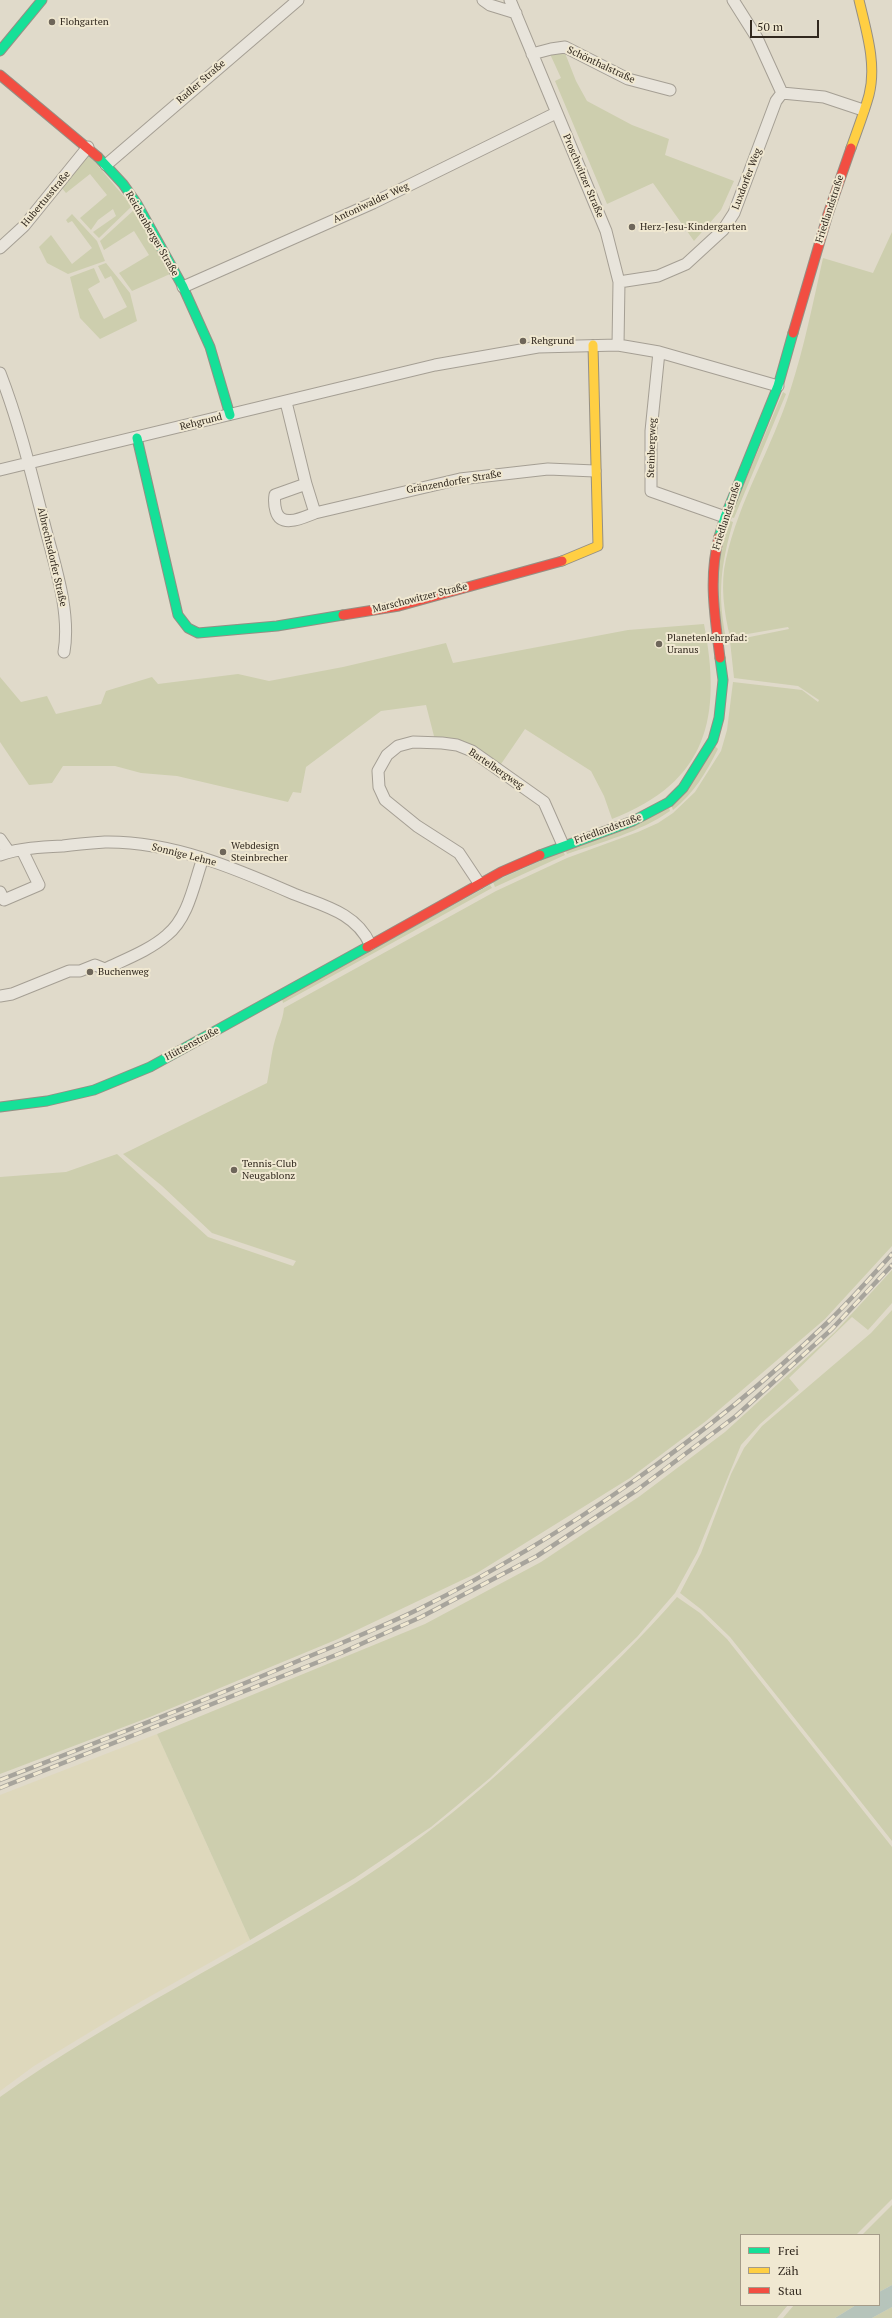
<!DOCTYPE html>
<html>
<head>
<meta charset="utf-8">
<style>
  body { margin:0 }
  #map { position:relative; width:892px; height:2318px; overflow:hidden; background:#e0daca; font-family:"PT Serif",serif }
  canvas { display:block }
  .legend { position:absolute; left:740px; top:2234px; width:140px; height:72px; box-sizing:border-box; background:#f0e8d1; border:1px solid #a49b89; margin:0; padding:5px 7px; list-style:none; font-size:12px; color:#31281e }
  .legend li { display:flex; align-items:center; gap:8px; height:20px }
  .legend b { width:20px; border:1px solid #a49b89 }
  .scale { position:absolute; left:750px; top:20px; width:69px; height:18px; box-sizing:border-box; border:2px solid #31281e; border-top:0; padding-left:5px; font-size:12px; line-height:14px; white-space:nowrap; color:#31281e; -webkit-text-stroke:3px #f0e8d1; paint-order:stroke }
</style>
</head>
<body>
<div id="map">
<canvas width="892" height="2318"></canvas>
<ul class="legend">
<li><b style="height:5px;background:#16e098"></b>Frei</li>
<li><b style="height:5px;background:#ffcf43"></b>Zäh</li>
<li><b style="height:5px;background:#f24e42"></b>Stau</li>
</ul>
<div class="scale">50 m</div>
</div>
<script>
const ctx = document.querySelector('canvas').getContext('2d');
ctx.lineJoin = 'round';
function fillPath(path, color) {
  ctx.fillStyle = color;
  ctx.fill(path, 'evenodd');
}
function strokePath(path, color, width, dash) {
  ctx.strokeStyle = color;
  ctx.lineWidth = width;
  ctx.lineCap = dash ? 'butt' : 'round';
  ctx.setLineDash(dash || []);
  ctx.stroke(path);
}
function label(font, color, halo, rows, align = 'center') {
  ctx.font = font + ' "PT Serif",serif';
  ctx.lineWidth = 4;
  ctx.setLineDash([]);
  ctx.textBaseline = 'middle';
  ctx.strokeStyle = halo;
  ctx.fillStyle = color;
  for (const [text, x, y, turn = 0] of rows) {
    ctx.save();
    ctx.translate(x, y);
    ctx.rotate((+turn || 0) * Math.PI / 180);
    ctx.textAlign = isNaN(turn) ? turn : align;
    if (halo) ctx.strokeText(text, 0, 0);
    ctx.fillText(text, 0, 0);
    ctx.restore();
  }
}
const farmland = new Path2D(`
  M157 1734 250 1940 133 2006 34 2066 0 2091V1795Z`);
const green = new Path2D(`
  M565 53 576 81 587 101 632 125 669 139 665 155 734 181 721 210 694 241 653 183 607 204 555 81 561 78 550 54Z
  M88 154 132 206 99 238 93 232 116 216 113 209 98 220 91 230 80 218 107 195 90 174 66 193 61 187Z
  M135 209 170 274 132 291 119 273 149 255 134 231 104 250 100 241Z
  M72 214 97 241 105 261 68 274 47 263 39 247 51 235 72 264 92 248 72 221 68 223 66 220Z
  M892 232V1246L825 1319 706 1421 630 1478 477 1573 338 1639 150 1717 0 1774V1177L66 1172 117 1154 208 1237 293 1266 296 1261 212 1233 162 1186 123 1154 267 1083C270 1069 271 1054 275 1040 278 1029 283 1020 284 1008L496 891 567 858 638 832 658 823 673 813 695 792 721 751 727 730 733 682 802 690 818 702 819 700 798 686 734 678 730 641 789 629 788 627 730 637C724 613 720 584 726 559 739 500 772 448 790 391 804 348 813 303 823 258L873 273Z
  M106 263 130 293 137 321 100 339 80 318 70 277 94 268 100 282 88 289 104 319 127 307 111 276 105 279 98 266Z
  M783 392 786 394 734 518 730 517Z
  M728 520 733 522C721 565 717 593 726 638H723L716 579Z
  M704 624C722 717 708 782 612 819L604 796 591 771 525 729 499 767 435 740 426 705 381 711 306 767 301 793 293 792 288 802 177 776 141 773 115 766H63L52 783 29 785 0 742V677L21 702 47 696 56 714 101 704 106 691 152 677 158 684 238 674 269 681 343 667 446 643 453 663 628 630Z
  M715 746 718 749C706 773 694 793 673 810L671 805Z
  M669 807 670 811C640 832 602 842 567 854L565 849Z
  M563 851 565 855 495 887 493 882Z
  M490 885 492 888 283 1003 282 999Z
  M892 1270V1303L868 1330 852 1317 789 1378 799 1390 760 1424 741 1445 697 1553 675 1593 637 1637 490 1778 431 1827 355 1878 250 1940 157 1734 425 1624 541 1562 640 1496 725 1432 835 1332Z
  M892 1310V1841L730 1637 702 1610 680 1593 701 1553 731 1474 744 1448 762 1426 871 1333Z
  M677 1597 700 1613 727 1639 892 1847V2199L856 2235H741V2305H788L777 2318H0V2097C114 2016 240 1956 357 1882 435 1832 498 1776 564 1712 603 1675 642 1637 677 1597Z
  M892 2205V2285L879 2292V2235H862Z
  M794 2305H856L835 2318H783Z
  M892 2307V2318H872L890 2308Z`);
const water = new Path2D(`
  M892 2285V2307L872 2318H835L856 2305H879V2292Z`);
const street = new Path2D(`
  M483 0 490 5 516 13
  M510 0 606 231 619 282 618 345
  M733 0 757 38 782 93
  M532 54 551 49 565 47 628 79 670 90
  M106 165 298 0
  M0 248 24 226 88 147
  M619 282 658 276 686 264 723 230 734 213 776 101 782 93 824 97 863 110
  M183 287 373 203 556 113
  M659 352 651 431V491L725 517
  M0 373C19 422 31 472 44 523 54 563 71 611 64 652
  M286 402 306 484
  M0 470 435 365 538 347 618 345 659 352 778 386
  M315 513C304 517 281 529 276 511 274 504 274 501 275 495L306 484 315 513 460 479 548 469 595 471
  M0 839 9 852
  M0 855C20 848 42 847 63 846 77 844 91 843 105 842 171 841 235 868 294 894 324 906 356 913 370 944
  M479 883 459 853 417 826 385 800 379 787 378 771 387 755 398 746 413 742 442 743 457 745 472 751 544 802 563 845
  M0 892 4 900 39 885 22 850
  M0 996 12 994 69 971H80L95 965 105 969C126 959 150 950 167 935 189 917 194 883 203 858`);
const fast = new Path2D(`
  M0 51 42 0
  M98 157 123 184 137 204 183 287 210 347 230 415
  M137 438 178 615 188 628 198 633 277 626 343 615
  M719 537 725 517 778 386 793 333
  M540 855 633 821 669 802 683 788 713 740 719 718 723 680 720 658
  M0 1107 47 1101 94 1090 150 1067 367 947`);
const slow = new Path2D(`
  M851 148C857 131 864 113 869 95 877 64 866 30 859 0
  M562 561 598 546 593 345`);
const jam = new Path2D(`
  M0 75 98 157
  M793 333 828 214 851 148
  M719 537C708 578 715 617 720 658
  M343 615 399 606 562 561
  M367 947 501 872 540 855`);
const rail = new Path2D(`
  M0 1780C100 1741 199 1703 298 1661 339 1644 380 1628 419 1609 564 1537 710 1435 827 1323 850 1301 871 1277 892 1254
  M0 1788 341 1653 421 1617 537 1556 637 1490 736 1416 832 1329 892 1265`);
const markers = [
  [52,22,4,"#6e665a"],
  [632,227,4,"#6e665a"],
  [523,341,4,"#6e665a"],
  [659,644,4,"#6e665a"],
  [223,852,4,"#6e665a"],
  [90,972,4,"#6e665a"],
  [234,1170,4,"#6e665a"]
];
const poiNames = [
  ["Flohgarten",60,22],
  ["Herz-Jesu-Kindergarten",640,227],
  ["Rehgrund",531,341],
  ["Planetenlehrpfad:",667,638],
  ["Uranus",667,650],
  ["Webdesign",231,846],
  ["Steinbrecher",231,858],
  ["Buchenweg",98,972],
  ["Tennis-Club",242,1164],
  ["Neugablonz",242,1176]
];
const streetNames = [
  ["Schönthalstraße",601,65,25],
  ["Radler Straße",201,82,-41],
  ["Proschwitzer Straße",583,176,67],
  ["Luxdorfer Weg",747,179,-69],
  ["Hubertusstraße",46,199,-50],
  ["Antoniwalder Weg",371,203,-25],
  ["Friedlandstraße",830,209,-72],
  ["Reichenberger Straße",152,234,60],
  ["Rehgrund",201,422,-14],
  ["Steinbergweg",652,448,-88],
  ["Gränzendorfer Straße",454,482,-10],
  ["Friedlandstraße",727,516,-72],
  ["Albrechtsdorfer Straße",52,557,77],
  ["Marschowitzer Straße",420,598,-14],
  ["Bartelbergweg",496,769,34],
  ["Friedlandstraße",608,829,-20],
  ["Sonnige Lehne",184,855,14],
  ["Hüttenstraße",192,1044,-28]
];
fillPath(farmland, '#ded8bc');
fillPath(green, '#cdceae');
fillPath(water, '#b6c4bb');
strokePath(street, '#a59f94', 13);
strokePath(fast, '#958f84', 11);
strokePath(slow, '#958f84', 11);
strokePath(jam, '#958f84', 11);
strokePath(street, '#e8e4db', 11);
strokePath(fast, '#16e098', 9);
strokePath(slow, '#ffcf43', 9);
strokePath(jam, '#f24e42', 9);
strokePath(rail, '#a7a49c', 4.5);
strokePath(rail, '#f0e8d1', 3, [9]);
for (const [x, y, r, color] of markers) {
  const dot = new Path2D();
  dot.arc(x, y, r, 0, 2 * Math.PI);
  ctx.fillStyle = color;
  ctx.fill(dot);
  strokePath(dot, '#f0e8d1', 1.5);
}
label('10px', '#31281e', '#f0e8d1', poiNames, 'left');
label('10px', '#31281e', '#f0e8d1', streetNames);
</script>
</body>
</html>
